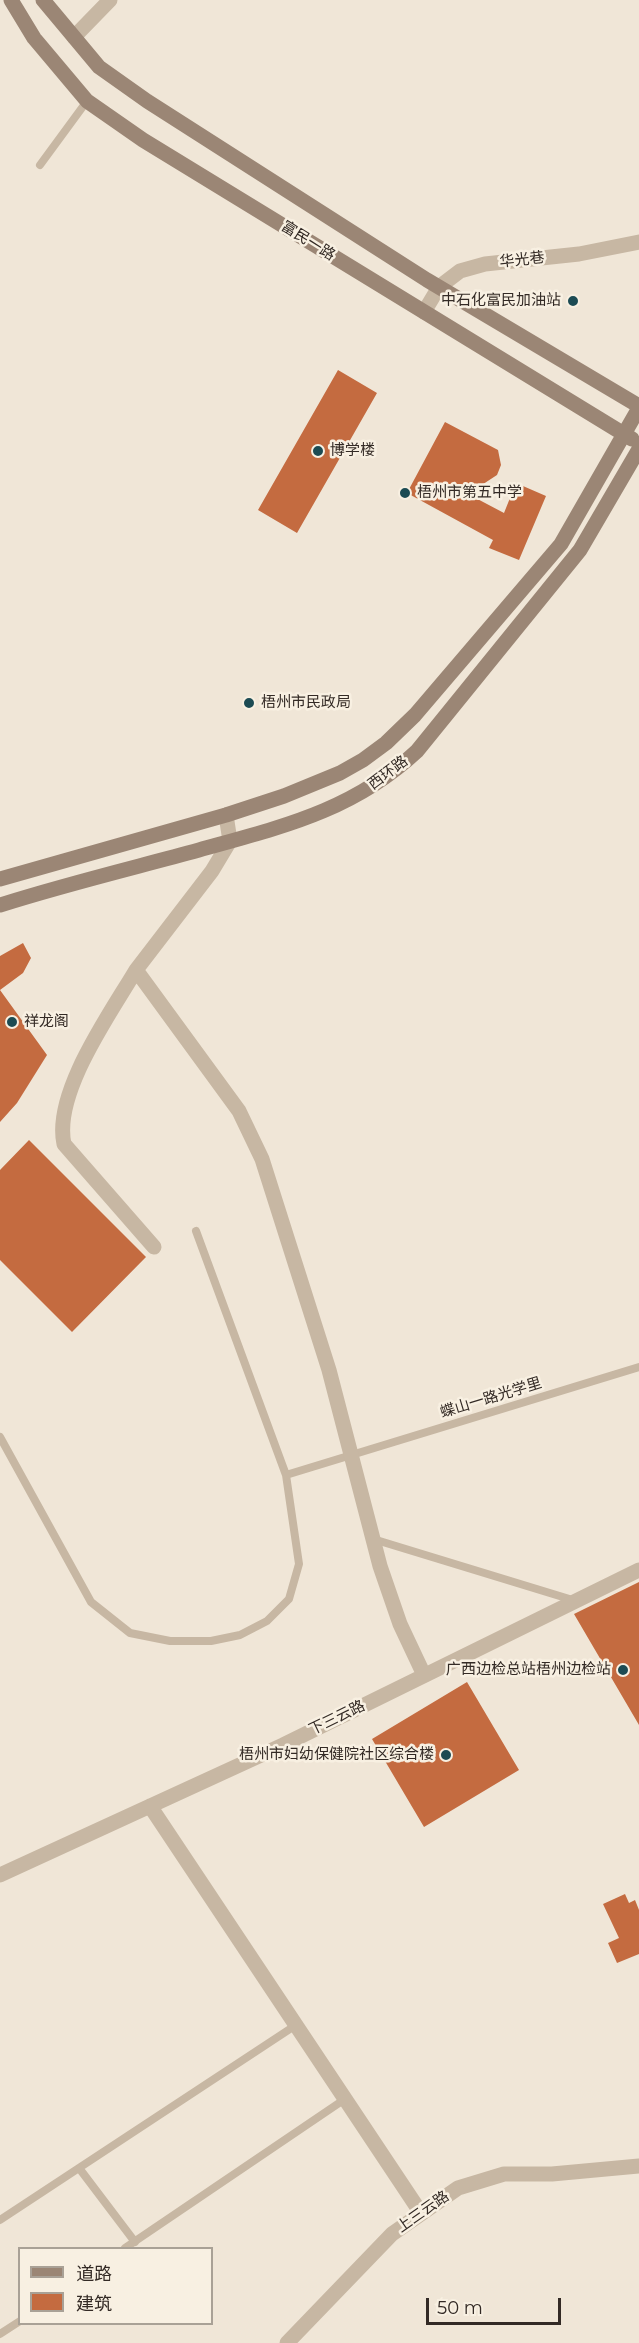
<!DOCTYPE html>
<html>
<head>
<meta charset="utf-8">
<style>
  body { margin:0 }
  #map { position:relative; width:639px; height:2343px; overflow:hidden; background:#f0e6d7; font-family:Montserrat,"Noto Sans SC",sans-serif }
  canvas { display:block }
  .legend { position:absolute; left:18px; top:2247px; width:195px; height:78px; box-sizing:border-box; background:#f8f0e2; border:2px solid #a9a196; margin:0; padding:8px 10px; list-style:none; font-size:18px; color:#332a25 }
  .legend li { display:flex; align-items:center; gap:12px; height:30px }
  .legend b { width:30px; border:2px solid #a9a196 }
  .scale { position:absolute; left:426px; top:2298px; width:135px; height:27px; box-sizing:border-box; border:3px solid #332a25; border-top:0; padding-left:8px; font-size:18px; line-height:21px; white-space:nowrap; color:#332a25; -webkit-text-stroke:4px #f8f0e2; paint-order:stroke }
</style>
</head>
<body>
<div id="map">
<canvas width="639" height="2343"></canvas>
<ul class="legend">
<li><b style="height:8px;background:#9b8675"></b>道路</li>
<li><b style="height:16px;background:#c46b40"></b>建筑</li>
</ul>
<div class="scale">50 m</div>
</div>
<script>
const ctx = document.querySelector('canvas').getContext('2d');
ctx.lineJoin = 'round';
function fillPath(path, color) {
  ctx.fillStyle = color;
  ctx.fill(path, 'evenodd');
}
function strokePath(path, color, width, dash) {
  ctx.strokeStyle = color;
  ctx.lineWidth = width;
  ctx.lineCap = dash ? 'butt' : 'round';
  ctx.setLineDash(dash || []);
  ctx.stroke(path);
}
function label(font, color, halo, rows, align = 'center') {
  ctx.font = font + ' Montserrat,"Noto Sans SC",sans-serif';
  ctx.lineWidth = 5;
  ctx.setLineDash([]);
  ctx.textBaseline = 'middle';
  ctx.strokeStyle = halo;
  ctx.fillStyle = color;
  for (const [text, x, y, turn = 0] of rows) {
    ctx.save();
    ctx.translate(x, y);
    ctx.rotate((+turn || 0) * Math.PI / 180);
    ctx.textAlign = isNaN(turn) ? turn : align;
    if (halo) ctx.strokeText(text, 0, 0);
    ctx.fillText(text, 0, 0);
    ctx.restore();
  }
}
const building = new Path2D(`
  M338 370 377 393 297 533 258 510Z
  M445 422 498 450 501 465 497 475 468 494 504 513 516 483 546 496 519 560 489 548 493 540 407 493Z
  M23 943 31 958 23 973 0 990 47 1055 17 1103 0 1122V956Z
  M29 1140 146 1257 72 1332 0 1260V1170Z
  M639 1582V1725L574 1614Z
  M467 1682 519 1770 424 1827 372 1739Z
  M625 1894 629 1903 635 1900 639 1910V1954L617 1963 608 1943 619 1938 603 1904Z`);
const service = new Path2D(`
  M40 165 87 101
  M0 1437 91 1602 130 1633 170 1641H211L240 1635 267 1621 289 1599 299 1564 286 1475 196 1231
  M286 1475 639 1367
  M373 1539 576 1601
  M79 2168 135 2242
  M0 2220 296 2025
  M125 2248 345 2099
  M0 2334 20 2321`);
const minor = new Path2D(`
  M74 37 110 0
  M424 312 439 287 460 271 485 264 579 254 639 242
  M226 815 230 841 212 871 136 970 239 1111 262 1159 329 1370 380 1566 400 1624 424 1675
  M136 970C110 1014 53 1093 64 1144L154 1247
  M150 1806 421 2213
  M0 1875 283 1745 639 1570
  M287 2343 392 2234 458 2188 504 2174H552L639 2166`);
const secondary = new Path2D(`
  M11 0 34 38 87 101 143 140 632 439
  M43 0 99 67 147 101 427 280 639 406
  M0 879 226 815 284 796 340 773 363 760 386 743 415 715 561 544 639 408
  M0 905C66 884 133 868 199 850 281 827 353 811 417 751L580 550 639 449`);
const markers = [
  [573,301,6,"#1c4b53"],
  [318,451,6,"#1c4b53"],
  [405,493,6,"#1c4b53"],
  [249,703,6,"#1c4b53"],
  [12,1022,6,"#1c4b53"],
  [623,1670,6,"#1c4b53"],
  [446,1755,6,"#1c4b53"]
];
const streetNames = [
  ["富民一路",308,241,32],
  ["华光巷",522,260,-6],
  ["西环路",388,773,-37],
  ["蝶山一路光学里",491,1398,-17],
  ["下三云路",337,1718,-26],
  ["上三云路",423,2212,-35]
];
const poiNames = [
  ["中石化富民加油站",561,301,"right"],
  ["博学楼",330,451],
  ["梧州市第五中学",417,493],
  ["梧州市民政局",261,703],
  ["祥龙阁",24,1022],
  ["广西边检总站梧州边检站",611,1670,"right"],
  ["梧州市妇幼保健院社区综合楼",434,1755,"right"]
];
fillPath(building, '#c46b40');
strokePath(service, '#c7b7a3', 8);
strokePath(minor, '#c7b7a3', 15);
strokePath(secondary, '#9b8675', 15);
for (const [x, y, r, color] of markers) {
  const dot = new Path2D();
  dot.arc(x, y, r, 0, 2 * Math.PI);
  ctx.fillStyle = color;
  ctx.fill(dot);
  strokePath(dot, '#f8f0e2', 2);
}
label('15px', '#332a25', '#f8f0e2', streetNames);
label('15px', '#332a25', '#f8f0e2', poiNames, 'left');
</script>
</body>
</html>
